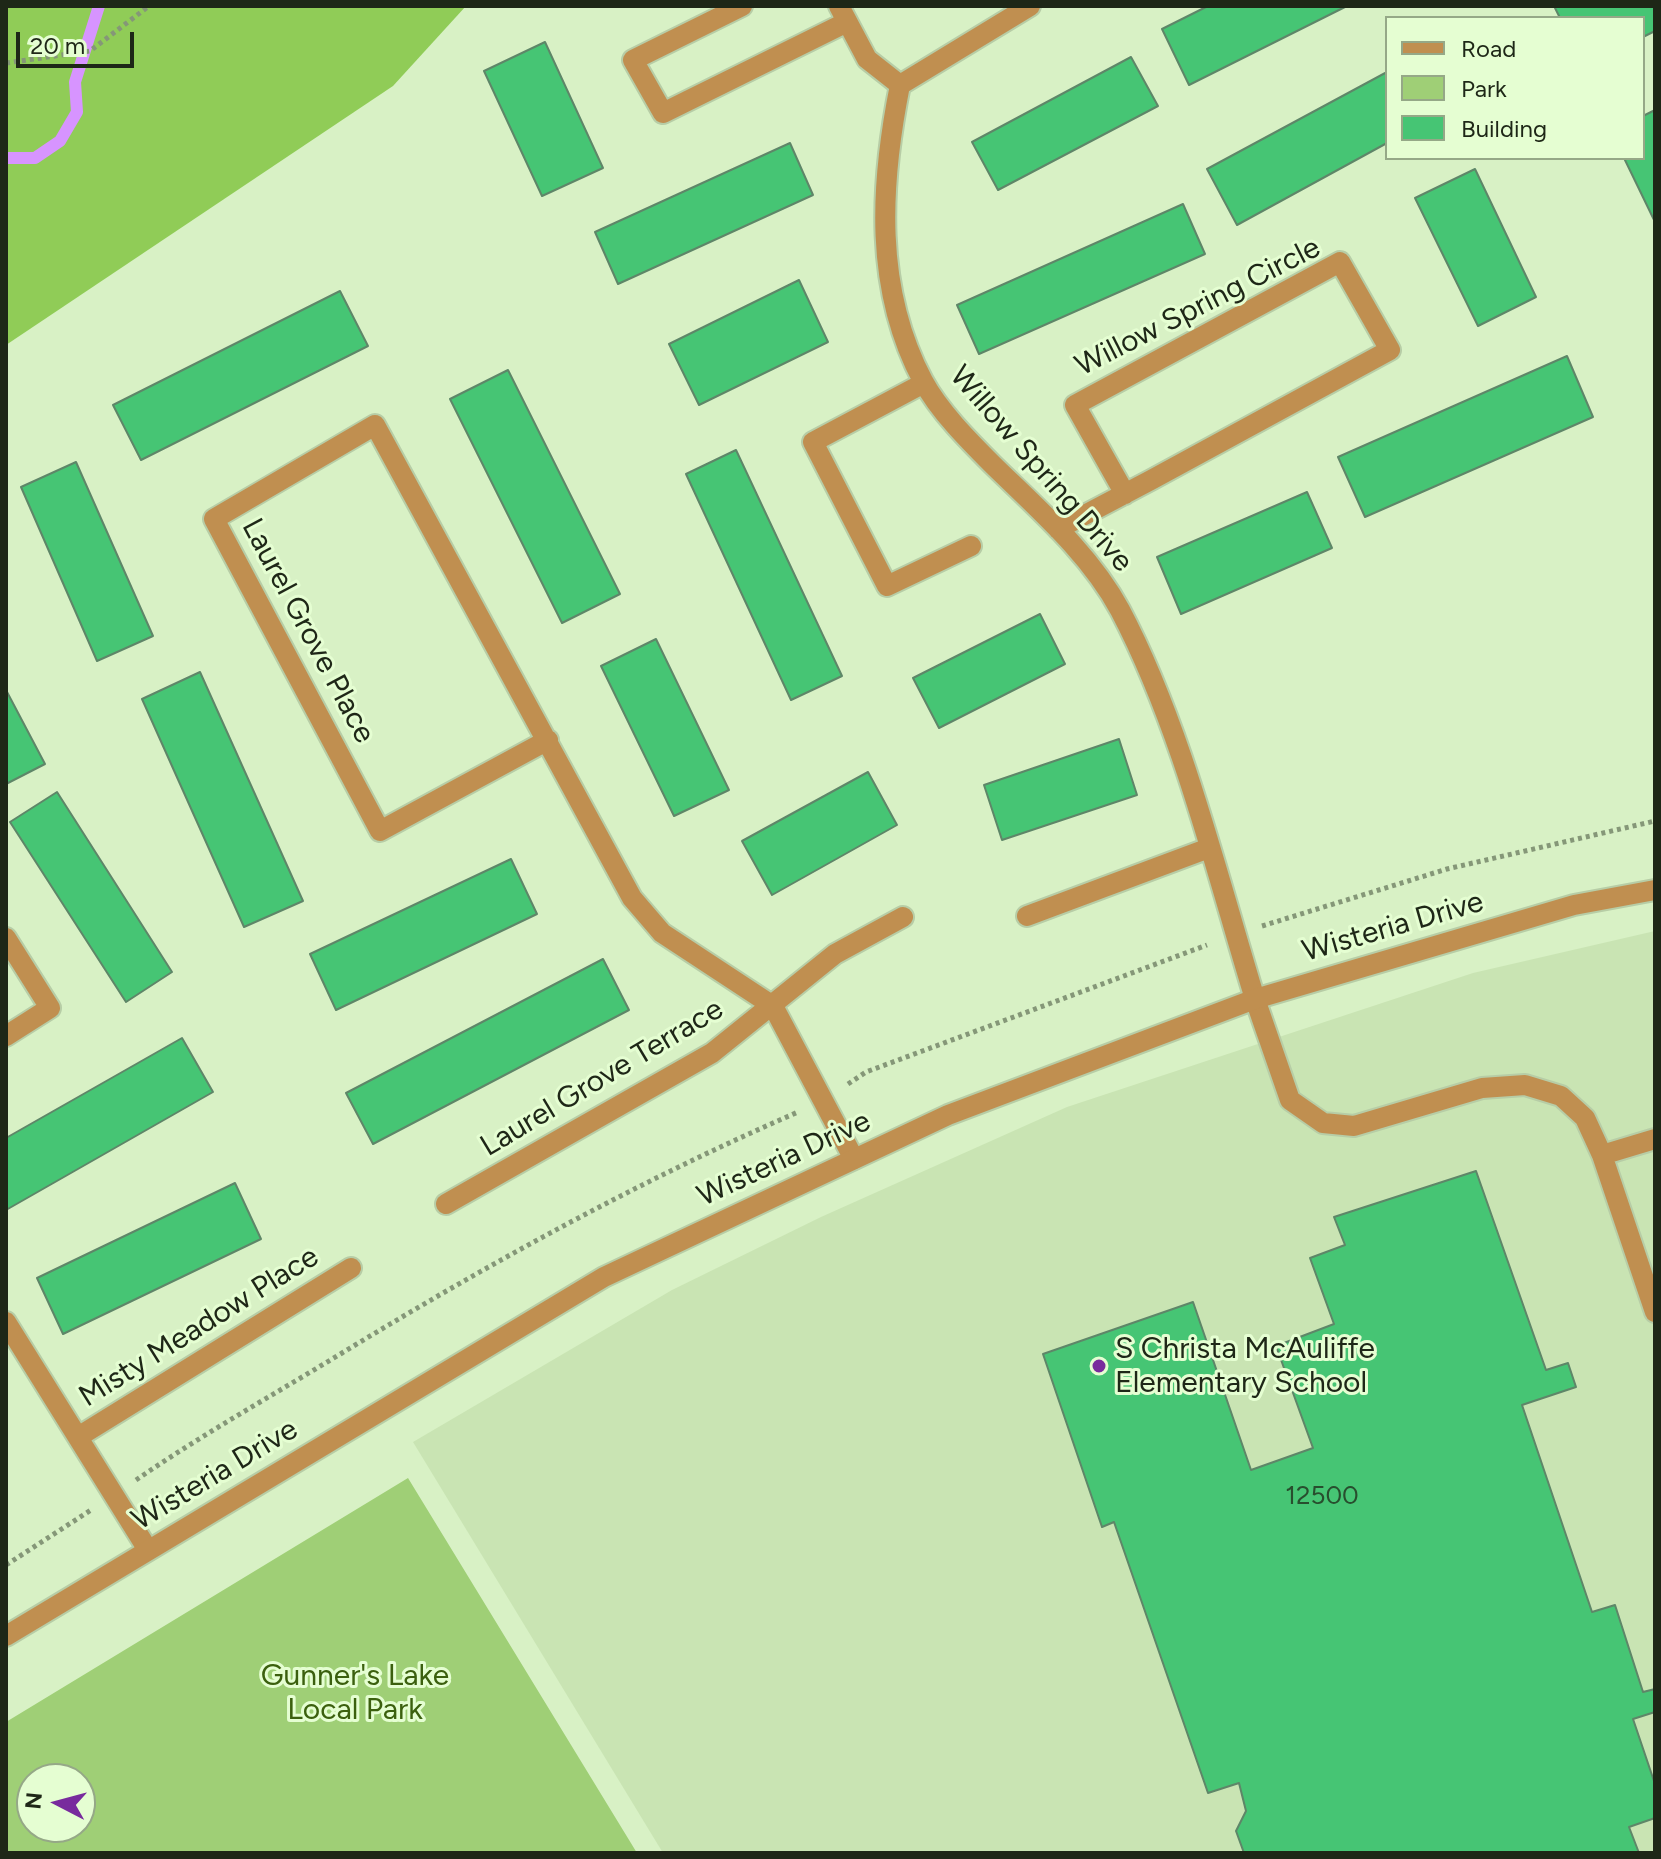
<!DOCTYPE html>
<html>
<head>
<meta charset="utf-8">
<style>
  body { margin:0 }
  #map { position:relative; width:1661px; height:1859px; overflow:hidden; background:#d8f1c5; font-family:Figtree,sans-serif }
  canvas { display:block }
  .frame { position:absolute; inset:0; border:8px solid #1e2717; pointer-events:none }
  .legend { position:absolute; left:1385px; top:16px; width:260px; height:144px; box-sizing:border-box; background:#e5fed2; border:2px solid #95a887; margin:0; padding:10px 14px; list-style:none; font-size:24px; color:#1e2717 }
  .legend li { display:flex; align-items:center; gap:16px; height:40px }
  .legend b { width:40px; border:2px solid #95a887 }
  .north { position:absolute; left:16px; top:1763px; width:80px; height:80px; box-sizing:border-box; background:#e5fed2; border:2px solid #95a887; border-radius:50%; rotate:276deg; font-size:22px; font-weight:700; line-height:32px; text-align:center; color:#1e2717 }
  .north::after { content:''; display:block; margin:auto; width:28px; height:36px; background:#782b9d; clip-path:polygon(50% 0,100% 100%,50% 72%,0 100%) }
  .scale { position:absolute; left:16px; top:32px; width:118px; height:36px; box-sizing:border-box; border:4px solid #1e2717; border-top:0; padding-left:10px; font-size:24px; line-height:28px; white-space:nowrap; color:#1e2717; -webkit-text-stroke:6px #e5fed2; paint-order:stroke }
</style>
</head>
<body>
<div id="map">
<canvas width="1661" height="1859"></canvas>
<div class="frame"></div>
<ul class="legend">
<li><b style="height:10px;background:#c08f50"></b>Road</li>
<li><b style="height:22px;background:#9fcf76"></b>Park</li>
<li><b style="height:22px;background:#46c574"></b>Building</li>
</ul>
<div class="north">N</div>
<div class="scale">20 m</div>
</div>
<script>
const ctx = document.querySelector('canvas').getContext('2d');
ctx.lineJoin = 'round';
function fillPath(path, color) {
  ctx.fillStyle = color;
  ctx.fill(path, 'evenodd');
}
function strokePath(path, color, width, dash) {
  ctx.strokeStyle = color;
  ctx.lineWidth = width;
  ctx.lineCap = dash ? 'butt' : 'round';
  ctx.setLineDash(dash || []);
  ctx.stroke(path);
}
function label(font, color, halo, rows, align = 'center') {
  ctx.font = font + ' Figtree,sans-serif';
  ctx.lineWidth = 6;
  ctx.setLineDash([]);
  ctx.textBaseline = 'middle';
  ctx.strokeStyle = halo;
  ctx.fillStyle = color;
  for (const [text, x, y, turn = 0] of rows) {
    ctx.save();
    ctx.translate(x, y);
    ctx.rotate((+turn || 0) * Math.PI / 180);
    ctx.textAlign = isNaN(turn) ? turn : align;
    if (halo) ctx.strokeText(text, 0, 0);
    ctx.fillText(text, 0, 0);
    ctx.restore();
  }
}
const built = new Path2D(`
  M1655 931V1853H663L413 1442 672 1290 821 1217 1067 1107 1473 973Z`);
const green = new Path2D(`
  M408 1478 637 1853H6V1722ZM32 1779H80V1827H32Z`);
const forest = new Path2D(`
  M6 6H466L393 86 6 345Z`);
const stream = new Path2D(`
  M6 158H35L60 141 77 112 75 82 99 6`);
const building = new Path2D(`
  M1208 6H1347L1189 85 1162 29Z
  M1558 6H1655V31L1643 37V18H1560L1555 8Z
  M545 42 603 168 542 196 484 71Z
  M1131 57 1158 106 998 190 972 142Z
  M1387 72V143L1237 225 1207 169Z
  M1655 110V222L1624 158H1643V116Z
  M790 143 813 195 618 284 595 232Z
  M1475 169 1536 297 1478 326 1415 198Z
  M1183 204 1205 254 979 354 957 305Z
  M799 280 828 342 699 405 669 344Z
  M340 291 368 346 141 460 113 405Z
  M1567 356 1593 417 1365 517 1338 457Z
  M508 370 620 594 562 623 450 399Z
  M736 450 842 676 791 700 686 474Z
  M76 462 153 636 97 661 21 487Z
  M1307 492 1332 548 1181 614 1157 557Z
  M1040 614 1065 664 939 728 913 678Z
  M656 639 729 790 674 816 601 666Z
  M200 672 303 901 244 927 142 699Z
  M6 690 45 764 6 784Z
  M1119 739 1137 795 1002 840 984 785Z
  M868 772 897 825 772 895 742 841Z
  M57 792 172 972 126 1002 10 822Z
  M511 859 537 914 336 1010 310 954Z
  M603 959 629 1010 373 1144 346 1093Z
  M182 1038 213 1092 6 1210V1138Z
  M1476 1171 1546 1370 1568 1363 1576 1387 1522 1405 1592 1612 1615 1605 1643 1692 1655 1689V1712L1633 1719 1655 1784V1818L1629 1827 1639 1853H1244L1236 1831 1246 1811 1239 1783 1208 1793 1114 1522 1102 1527 1043 1354 1193 1302 1251 1470 1313 1448 1276 1346 1334 1324 1310 1258 1345 1245 1334 1217Z
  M235 1183 261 1239 63 1334 37 1278Z`);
const path = new Path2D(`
  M6 63 90 51 149 6
  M1262 926 1447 869 1655 821
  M848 1084 866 1072 1207 945
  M136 1480C203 1434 273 1395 342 1353 490 1263 639 1181 798 1112
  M6 1565 91 1510`);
const service = new Path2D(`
  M1255 999 1290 1100 1323 1123 1354 1126 1482 1088 1525 1085 1561 1096 1585 1118 1602 1155 1655 1312
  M1602 1155 1655 1139`);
const minor = new Path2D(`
  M742 6 633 60 663 113 847 22
  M839 6 867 59 900 85
  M1030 6 900 85C880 185 874 289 923 381 939 411 969 441 993 465 1038 509 1090 554 1120 610 1182 728 1216 872 1255 999
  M924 383 813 442 887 586 971 546
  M1058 529 1151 480 1390 350 1340 262 1075 405 1125 494
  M548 740 380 831 214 519 375 425 632 898 662 933 773 1006 854 1159
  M1027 916 1209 848
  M6 938 50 1008 6 1036
  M446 1204 712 1053 835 954 903 917
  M6 1322 148 1550
  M78 1437 351 1268`);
const tertiary = new Path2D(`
  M6 1636 604 1277 948 1115 1255 999 1574 905 1655 890`);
const markers = [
  [1099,1366,8,"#782b9d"]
];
const numberNames = [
  ["12500",1322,1496]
];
const streetNames = [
  ["Willow Spring Circle",1198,307,-27],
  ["Willow Spring Drive",1041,469,49],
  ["Laurel Grove Place",308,631,62],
  ["Wisteria Drive",1393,927,-16],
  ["Laurel Grove Terrace",602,1078,-31],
  ["Wisteria Drive",784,1159,-25],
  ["Misty Meadow Place",199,1327,-32],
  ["Wisteria Drive",215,1475,-31]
];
const poiNames = [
  ["S Christa McAuliffe",1115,1349],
  ["Elementary School",1115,1383]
];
const parkNames = [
  ["Gunner's Lake",355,1676],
  ["Local Park",355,1710]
];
fillPath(built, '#c9e4b3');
fillPath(green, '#9fcf76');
fillPath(forest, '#90cc57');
strokePath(stream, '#d794ff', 12);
fillPath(building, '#46c574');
strokePath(building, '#5e8668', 2);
strokePath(service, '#b7cda6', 24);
strokePath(minor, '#b7cda6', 24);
strokePath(tertiary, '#b7cda6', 24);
strokePath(path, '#859778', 5, [4, 4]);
strokePath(service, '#c08f50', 20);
strokePath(minor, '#c08f50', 20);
strokePath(tertiary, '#c08f50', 20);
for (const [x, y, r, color] of markers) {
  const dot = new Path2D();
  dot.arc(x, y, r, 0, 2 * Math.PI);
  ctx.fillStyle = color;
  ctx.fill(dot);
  strokePath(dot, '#e5fed2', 3);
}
label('26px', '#284e2e', null, numberNames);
label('30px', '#1e2717', '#e5fed2', streetNames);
label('30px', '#1e2717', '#e5fed2', poiNames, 'left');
label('30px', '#3b600e', '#e5fed2', parkNames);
</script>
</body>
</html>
